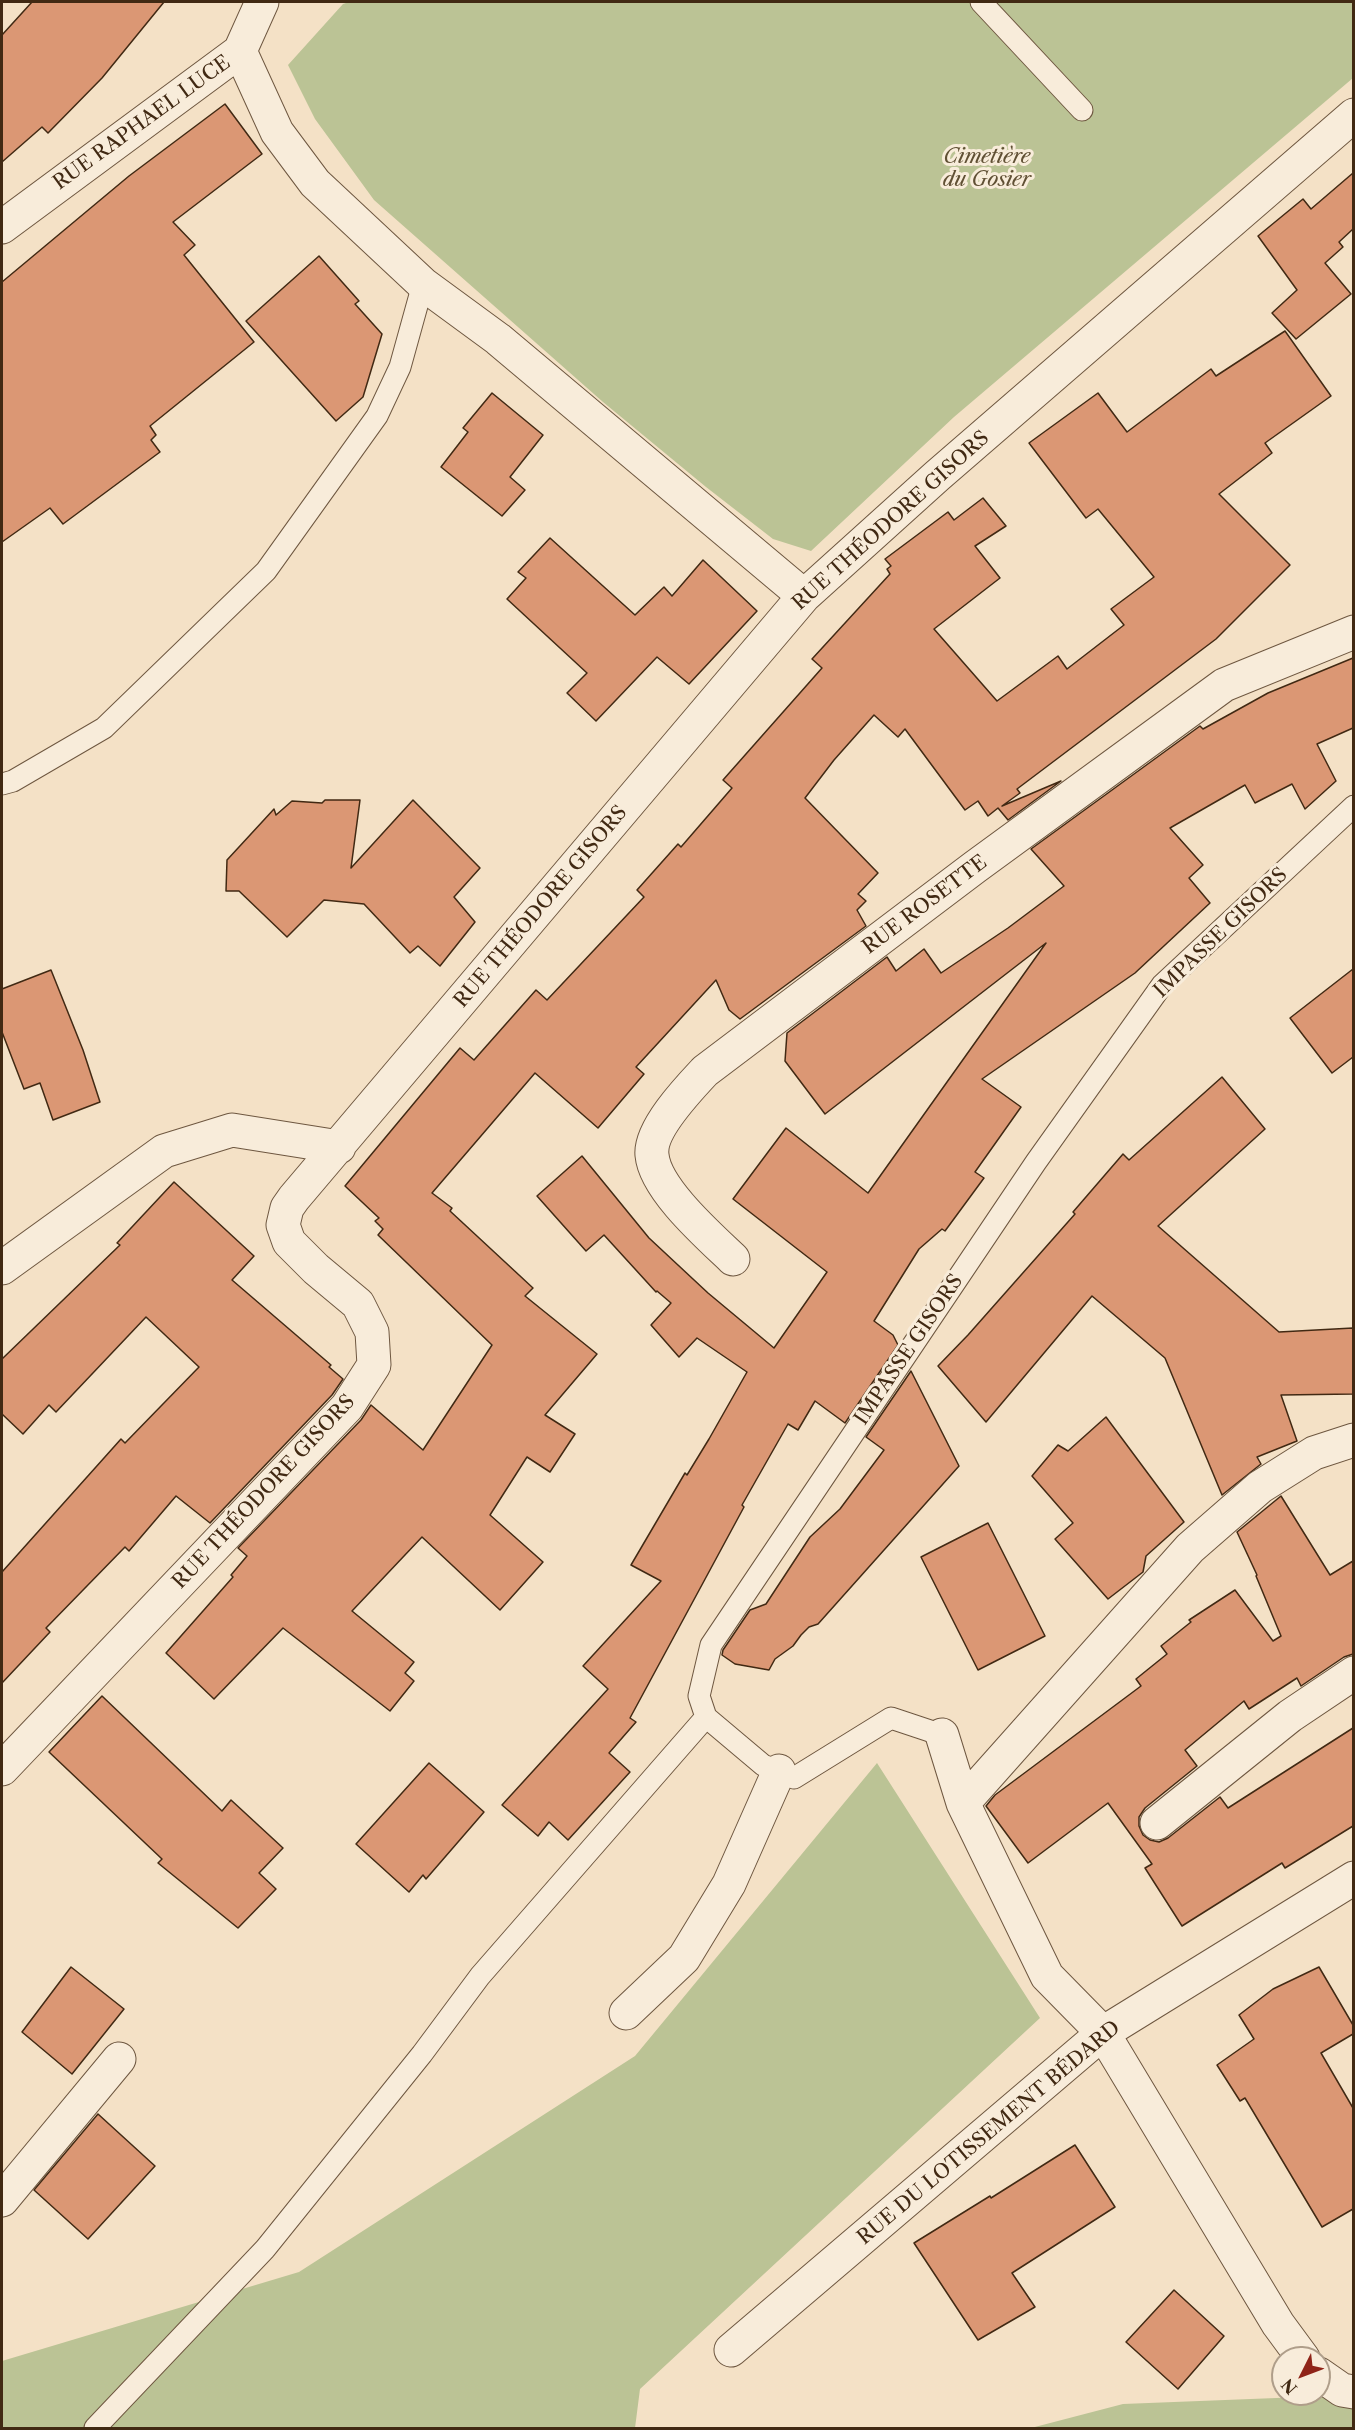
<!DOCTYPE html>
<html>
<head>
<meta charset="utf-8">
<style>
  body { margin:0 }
  #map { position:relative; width:1355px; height:2430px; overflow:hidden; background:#f4e1c6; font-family:"Libre Caslon Text",serif }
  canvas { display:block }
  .frame { position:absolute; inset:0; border:3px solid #412913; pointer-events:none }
  .north { position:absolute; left:1271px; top:2346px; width:60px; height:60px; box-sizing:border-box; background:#f8ecda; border:2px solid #af9e8a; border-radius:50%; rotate:228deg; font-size:16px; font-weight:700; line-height:24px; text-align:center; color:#412913 }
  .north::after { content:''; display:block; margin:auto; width:21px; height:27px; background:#8f2418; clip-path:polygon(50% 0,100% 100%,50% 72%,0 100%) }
</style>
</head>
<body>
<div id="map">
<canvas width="1355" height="2430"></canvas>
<div class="frame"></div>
<div class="north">N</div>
</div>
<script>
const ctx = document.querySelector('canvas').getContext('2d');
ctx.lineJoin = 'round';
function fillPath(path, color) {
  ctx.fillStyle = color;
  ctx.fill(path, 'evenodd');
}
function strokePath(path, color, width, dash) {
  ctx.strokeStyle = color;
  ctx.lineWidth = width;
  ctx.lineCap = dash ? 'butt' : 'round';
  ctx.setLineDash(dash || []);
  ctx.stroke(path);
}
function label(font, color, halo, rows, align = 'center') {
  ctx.font = font + ' "Libre Caslon Text",serif';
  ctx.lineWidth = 6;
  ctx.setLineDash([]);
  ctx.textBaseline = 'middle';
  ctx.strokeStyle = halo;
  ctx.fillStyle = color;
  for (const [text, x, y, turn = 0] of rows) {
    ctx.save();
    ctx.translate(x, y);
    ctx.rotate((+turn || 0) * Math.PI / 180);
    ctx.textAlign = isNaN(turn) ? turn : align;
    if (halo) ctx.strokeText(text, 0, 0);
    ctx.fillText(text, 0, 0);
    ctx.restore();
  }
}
const green = new Path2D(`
  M349 2H1353V78L954 417 811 551 773 539 706 487 603 402 374 200 315 119 288 65 343 4Z
  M877 1763 1040 2018 640 2389 635 2428H2V2361L299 2272 635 2056Z
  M1353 2395V2428H1031L1123 2404Z`);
const building = new Path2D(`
  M32 2H164L102 78 48 133 42 127 2 162V35Z
  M225 104 262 154 173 222 195 245 184 255 254 342 150 426 156 435 151 440 160 452 63 524 50 508 2 542V282L129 176Z
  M1353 173V229L1339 242 1343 247 1325 263 1351 294 1296 339 1272 313 1297 290 1258 236 1303 199 1311 209Z
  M319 256 359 301 355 304 382 334 363 397 336 421 246 321Z
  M1285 331 1331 396 1265 443 1272 453 1219 494 1290 565 1216 639 1017 789 1020 793 1002 806 1061 781 1008 820 998 808 988 816 978 801 965 810 905 729 898 737 874 715 834 760 805 798 878 873 858 894 866 901 857 910 866 926 740 1019 729 1010 716 980 636 1067 644 1074 598 1128 535 1073 432 1193 452 1208 450 1211 533 1288 525 1296 597 1354 545 1415 575 1434 550 1472 527 1457 490 1515 543 1562 500 1610 422 1537 352 1611 414 1662 405 1673 414 1681 390 1711 283 1628 214 1699 166 1653 233 1577 231 1575 247 1556 238 1548 361 1420 371 1405 423 1450 492 1345 378 1235 383 1229 375 1221 379 1218 345 1186 460 1048 474 1060 536 990 547 1000 644 897 637 890 678 844 681 847 732 788 723 780 822 668 812 659 890 574 887 569 891 566 885 559 948 512 954 520 983 498 1006 526 975 546 1000 578 934 629 997 701 1058 656 1067 669 1124 625 1111 609 1154 577 1098 509 1086 518 1029 443 1098 393 1127 432 1211 369 1216 376Z
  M492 393 543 435 510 477 525 490 502 516 441 467 468 432 463 428Z
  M550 538 635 615 664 587 672 596 703 560 757 611 689 684 657 657 596 721 567 693 587 673 507 599 526 578 518 572Z
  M1353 658V728L1317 744 1336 781 1305 809 1292 784 1255 803 1245 785 1170 828 1203 865 1189 878 1210 903 1135 973 982 1079 1021 1107 975 1172 984 1178 945 1231 942 1229 919 1249 874 1321 893 1335 898 1345 845 1423 815 1401 798 1430 788 1424 742 1505 744 1507 630 1718 636 1722 609 1753 630 1772 568 1840 549 1822 538 1836 502 1805 608 1689 583 1666 661 1581 631 1565 685 1473 687 1475 709 1439 747 1372 697 1338 679 1357 651 1325 671 1303 657 1291 656 1292 604 1235 586 1251 537 1196 582 1156 649 1238 708 1293 774 1348 827 1272 733 1199 786 1128 868 1193 1046 943 825 1114 785 1061 787 1033 887 957 896 971 924 949 941 973 1008 928 1064 886 1031 849 1200 726 1203 729 1268 693Z
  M325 800H360L351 868 413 800 480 868 454 897 475 922 440 966 418 946 410 953 364 904 324 900 287 937 239 891H226L227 860 274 809 276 815 292 801 322 803Z
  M1353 969V1057L1332 1073 1290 1018Z
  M51 970 83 1050 100 1102 53 1120 40 1083 24 1089 2 1032V989Z
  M1222 1077 1265 1129 1158 1226 1279 1332 1353 1328V1394L1281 1395 1297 1441 1257 1457 1261 1464 1222 1495 1165 1358 1092 1296 986 1422 938 1366 968 1335 1075 1214 1073 1212 1123 1154 1129 1160Z
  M174 1182 254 1256 232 1280 331 1365 329 1367 343 1379 332 1395 210 1523 176 1496 129 1551 125 1547 46 1628 50 1632 2 1683V1572L121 1439 125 1443 199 1367 146 1317 56 1412 49 1405 23 1434 2 1414V1359L120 1245 117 1243Z
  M911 1371 959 1466 818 1624 809 1627 801 1635 793 1646 775 1659 769 1670 735 1664 722 1655 723 1650 750 1610 766 1604 810 1537 840 1509 884 1450 866 1437Z
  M1106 1417 1184 1522 1146 1556 1143 1572 1108 1599 1055 1539 1073 1523 1032 1476 1058 1445 1068 1451Z
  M1281 1496 1330 1575 1353 1561V1654L1344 1657 1301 1686 1297 1678 1249 1709 1244 1701 1185 1750 1197 1766 1145 1808 1139 1817V1826L1143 1835 1150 1840 1159 1842 1168 1838 1220 1797 1228 1808 1353 1728V1826L1285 1868 1282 1863 1182 1926 1145 1868 1152 1864 1108 1803 1028 1863 986 1806 995 1795 1141 1686 1136 1679 1167 1654 1161 1646 1191 1622 1189 1620 1235 1590 1273 1641 1281 1636 1256 1576 1257 1575 1237 1532Z
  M988 1523 1045 1636 978 1670 921 1557Z
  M102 1696 222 1811 231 1800 283 1848 259 1873 276 1889 238 1928 158 1863 162 1859 49 1752Z
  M429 1763 484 1812 426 1879 423 1875 409 1892 356 1844Z
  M71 1967 124 2009 72 2074 22 2032Z
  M1319 1967 1353 2025V2034L1321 2053 1353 2108V2209L1322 2227 1245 2098 1240 2101 1217 2065 1254 2039 1239 2015 1273 1989Z
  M98 2114 155 2166 88 2239 34 2190Z
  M1075 2145 1115 2207 1012 2273 1035 2307 978 2340 914 2243 990 2196 991 2198Z
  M1174 2290 1224 2336 1178 2389 1126 2342Z`);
const service = new Path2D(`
  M981 2 1082 110
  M2 784 13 781 104 728 266 571 377 416 400 367 423 284
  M942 1735 891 1718 794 1778 763 1765 706 1717 699 1696 711 1645 1036 1162 1162 985 1354 806
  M95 2428 265 2249 422 2054 480 1976 706 1717`);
const minor = new Path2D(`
  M240 51 277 132 315 183 423 284 498 339 804 596
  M2 227 240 51 262 2
  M733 1259C709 1236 655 1189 652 1155 649 1130 689 1088 705 1071L975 867 1224 685 1354 632
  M2 1268 164 1151 232 1130 339 1147
  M942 1735 963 1803 1047 1976 1103 2033 1278 2324 1303 2358
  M2 1769 347 1407 374 1365 372 1332 358 1304 316 1269 289 1242 283 1225 287 1208 294 1198 804 596 937 476 1354 115
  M963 1803 1190 1548 1260 1487 1314 1453 1354 1440
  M1157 1823 1290 1716 1354 1673
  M626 2013 684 1958 729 1884 779 1771
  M2 2200 119 2059
  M731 2350 1103 2033 1354 1878
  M1319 2374 1342 2390 1354 2392`);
const streetNames = [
  ["RUE RAPHAEL LUCE",142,123,-36],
  ["RUE THÉODORE GISORS",891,521,-42],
  ["RUE ROSETTE",925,905,-37],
  ["RUE THÉODORE GISORS",541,907,-50],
  ["IMPASSE GISORS",1221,933,-44],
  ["IMPASSE GISORS",909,1350,-56],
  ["RUE THÉODORE GISORS",264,1492,-47],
  ["RUE DU LOTISSEMENT BÉDARD",989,2133,-40]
];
const parkNames = [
  ["Cimetière",987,157],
  ["du Gosier",987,180]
];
fillPath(green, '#bbc395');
fillPath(building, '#db9774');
strokePath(building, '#412913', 1.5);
strokePath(service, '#6e5740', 23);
strokePath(minor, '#6e5740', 35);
strokePath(service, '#f8ecda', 21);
strokePath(minor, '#f8ecda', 33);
label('20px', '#412913', '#f8ecda', streetNames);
label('italic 20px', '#605034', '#f8ecda', parkNames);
</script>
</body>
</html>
